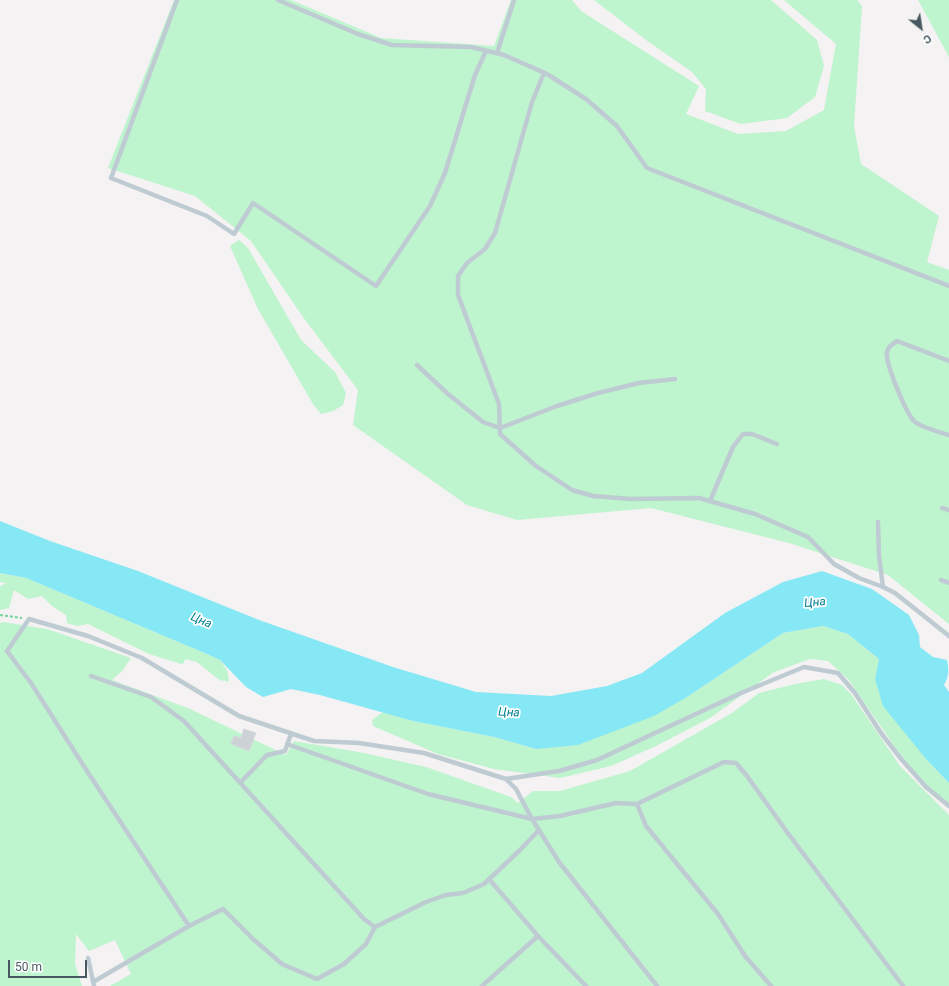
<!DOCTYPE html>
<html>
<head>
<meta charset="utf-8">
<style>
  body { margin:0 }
  #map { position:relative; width:949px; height:986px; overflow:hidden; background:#f4f2f2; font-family:Roboto,sans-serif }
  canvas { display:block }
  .north { position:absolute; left:901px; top:8px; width:40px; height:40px; -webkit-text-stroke:3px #fff; paint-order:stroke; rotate:150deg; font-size:11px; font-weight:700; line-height:16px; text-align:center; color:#475862 }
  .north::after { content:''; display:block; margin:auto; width:14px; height:18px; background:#475862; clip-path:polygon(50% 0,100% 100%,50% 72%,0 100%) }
  .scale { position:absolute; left:8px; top:960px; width:79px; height:18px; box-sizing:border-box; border:2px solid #475862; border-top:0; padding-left:5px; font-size:12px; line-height:14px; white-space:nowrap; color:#475862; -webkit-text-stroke:3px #fff; paint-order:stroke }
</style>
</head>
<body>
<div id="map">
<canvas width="949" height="986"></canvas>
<div class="north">С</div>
<div class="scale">50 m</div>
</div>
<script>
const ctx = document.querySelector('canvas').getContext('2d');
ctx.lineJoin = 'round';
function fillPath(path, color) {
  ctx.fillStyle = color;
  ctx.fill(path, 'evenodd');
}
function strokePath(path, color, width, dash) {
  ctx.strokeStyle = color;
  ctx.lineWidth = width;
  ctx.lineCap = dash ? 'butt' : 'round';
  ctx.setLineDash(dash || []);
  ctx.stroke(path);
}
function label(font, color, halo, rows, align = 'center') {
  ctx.font = font + ' Roboto,sans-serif';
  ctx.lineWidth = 3.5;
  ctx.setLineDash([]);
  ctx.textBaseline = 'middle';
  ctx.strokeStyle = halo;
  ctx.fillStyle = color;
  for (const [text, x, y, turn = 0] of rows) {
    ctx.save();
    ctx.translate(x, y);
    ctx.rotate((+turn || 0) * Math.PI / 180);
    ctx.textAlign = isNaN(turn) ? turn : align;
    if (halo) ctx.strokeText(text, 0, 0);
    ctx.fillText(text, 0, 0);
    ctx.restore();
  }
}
const green = new Path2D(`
  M174 0H291L381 38 494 46 511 0H572L581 11 699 86 686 114 738 134 786 131 824 110 836 44 784 0H857L862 6 854 126 861 164 939 216 927 262 949 270V624L888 575 789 543 651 508 517 520 467 505 353 425 358 390 303 317 251 241 195 196 108 168Z
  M594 0H771L817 40 824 66 815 97 787 118 741 124 705 111 706 89 692 72 646 40Z
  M918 0H949V57Z
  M239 240 248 248 301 340 335 372 346 393 343 405 333 411 321 414 313 404 258 309 230 246Z
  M0 573 26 578 207 654 220 660 228 672V676L229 680 227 682 224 680 222 681 218 679 197 662 185 659 184 663 181 664 149 654 88 624 77 626 67 623 66 615 52 606 42 596 28 599 14 590 9 608 0 610V586L7 583 0 582Z
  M3 622 47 629 131 658 123 670 112 680 190 709 286 755 294 741 364 753 426 767 511 797 518 803 533 791H560L630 771 732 713 759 693 795 684 824 679 842 685 851 694 900 766 949 815V986H110L131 974 115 940 89 951 76 934 75 964 82 986H0V623Z
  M823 626 848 634 879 659 875 679 926 759 949 783V808L932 795 895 747 848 679 828 661 810 659 774 672 710 718 656 746 611 766 560 778 494 769 438 754 373 726 372 720 383 712 413 721 494 737 536 749 687 697 783 633Z`);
const water = new Path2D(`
  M0 521 50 541 138 571 259 620 393 667 476 692 551 696 607 686 642 673 725 613 783 582 822 571 872 589 909 615 919 635 920 647 933 657 947 660C949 670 949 676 944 685L949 692V783L926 759 883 706 875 679 879 659 848 634 823 626 783 633 687 697 654 716 578 745 536 749 494 737 413 721 320 695 291 689 263 697 246 687 220 660 207 654 26 578 0 573Z`);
const building = new Path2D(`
  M244 729 256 733 249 751 231 744 234 736 241 738Z`);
const path = new Path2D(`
  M0 615 22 618`);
const service = new Path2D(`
  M177 0 111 178 207 216 234 234 253 203 376 286 430 206 445 173 475 75 486 51
  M278 0 358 34 392 45 471 47 504 55 547 74 586 99 617 126 647 168 949 286
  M497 53 514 0
  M544 73 532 102 495 233 485 249 467 263 458 276V295L499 404 500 434 536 466 572 490 593 496 631 499 699 498 755 514 808 537 834 564 859 578 883 587 895 593 949 636
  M949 361 897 341C892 344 888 347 887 352 885 363 906 413 914 421 919 426 942 433 949 435
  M417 365 448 394 483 422 500 428 557 406 598 393 639 383 675 379
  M710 501 733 447 743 434H752L777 444
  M942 508 949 510
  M878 522 879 556 883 587
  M941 580 949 583
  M91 676 151 697 184 721 364 919 375 927 426 902 446 895 463 893 484 884 519 851 539 830
  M287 744 428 794 532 819 560 816 616 803 637 804 724 762 736 763 747 776 787 832 903 986
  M506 779 516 789 532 819 559 862 657 986
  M240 783 267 755 285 751 291 734
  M637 804 646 826 718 914 745 956 771 986
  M489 879 538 936 586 986
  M189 926 223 909 253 939 282 964 317 979 344 964 366 944 375 927
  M88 958 94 986
  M93 982 189 926 85 768 31 683 7 651 29 619 88 636 142 658 239 716 314 741 359 743 424 753 506 779 559 771 597 760 741 693 804 667 838 673 855 693 881 733 902 760 926 787 949 806
  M482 986 538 936`);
const waterNames = [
  ["Цна",815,603,-5],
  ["Цна",201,621,23],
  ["Цна",509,713,2]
];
fillPath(green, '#bef4ce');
fillPath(water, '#87e8f5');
fillPath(building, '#cdd2d7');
strokePath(building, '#d5d8de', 1);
strokePath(path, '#72d69b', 2, [3, 2]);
strokePath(service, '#bfcbd2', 4.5);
label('italic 12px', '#048191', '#fff', waterNames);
</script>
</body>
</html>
